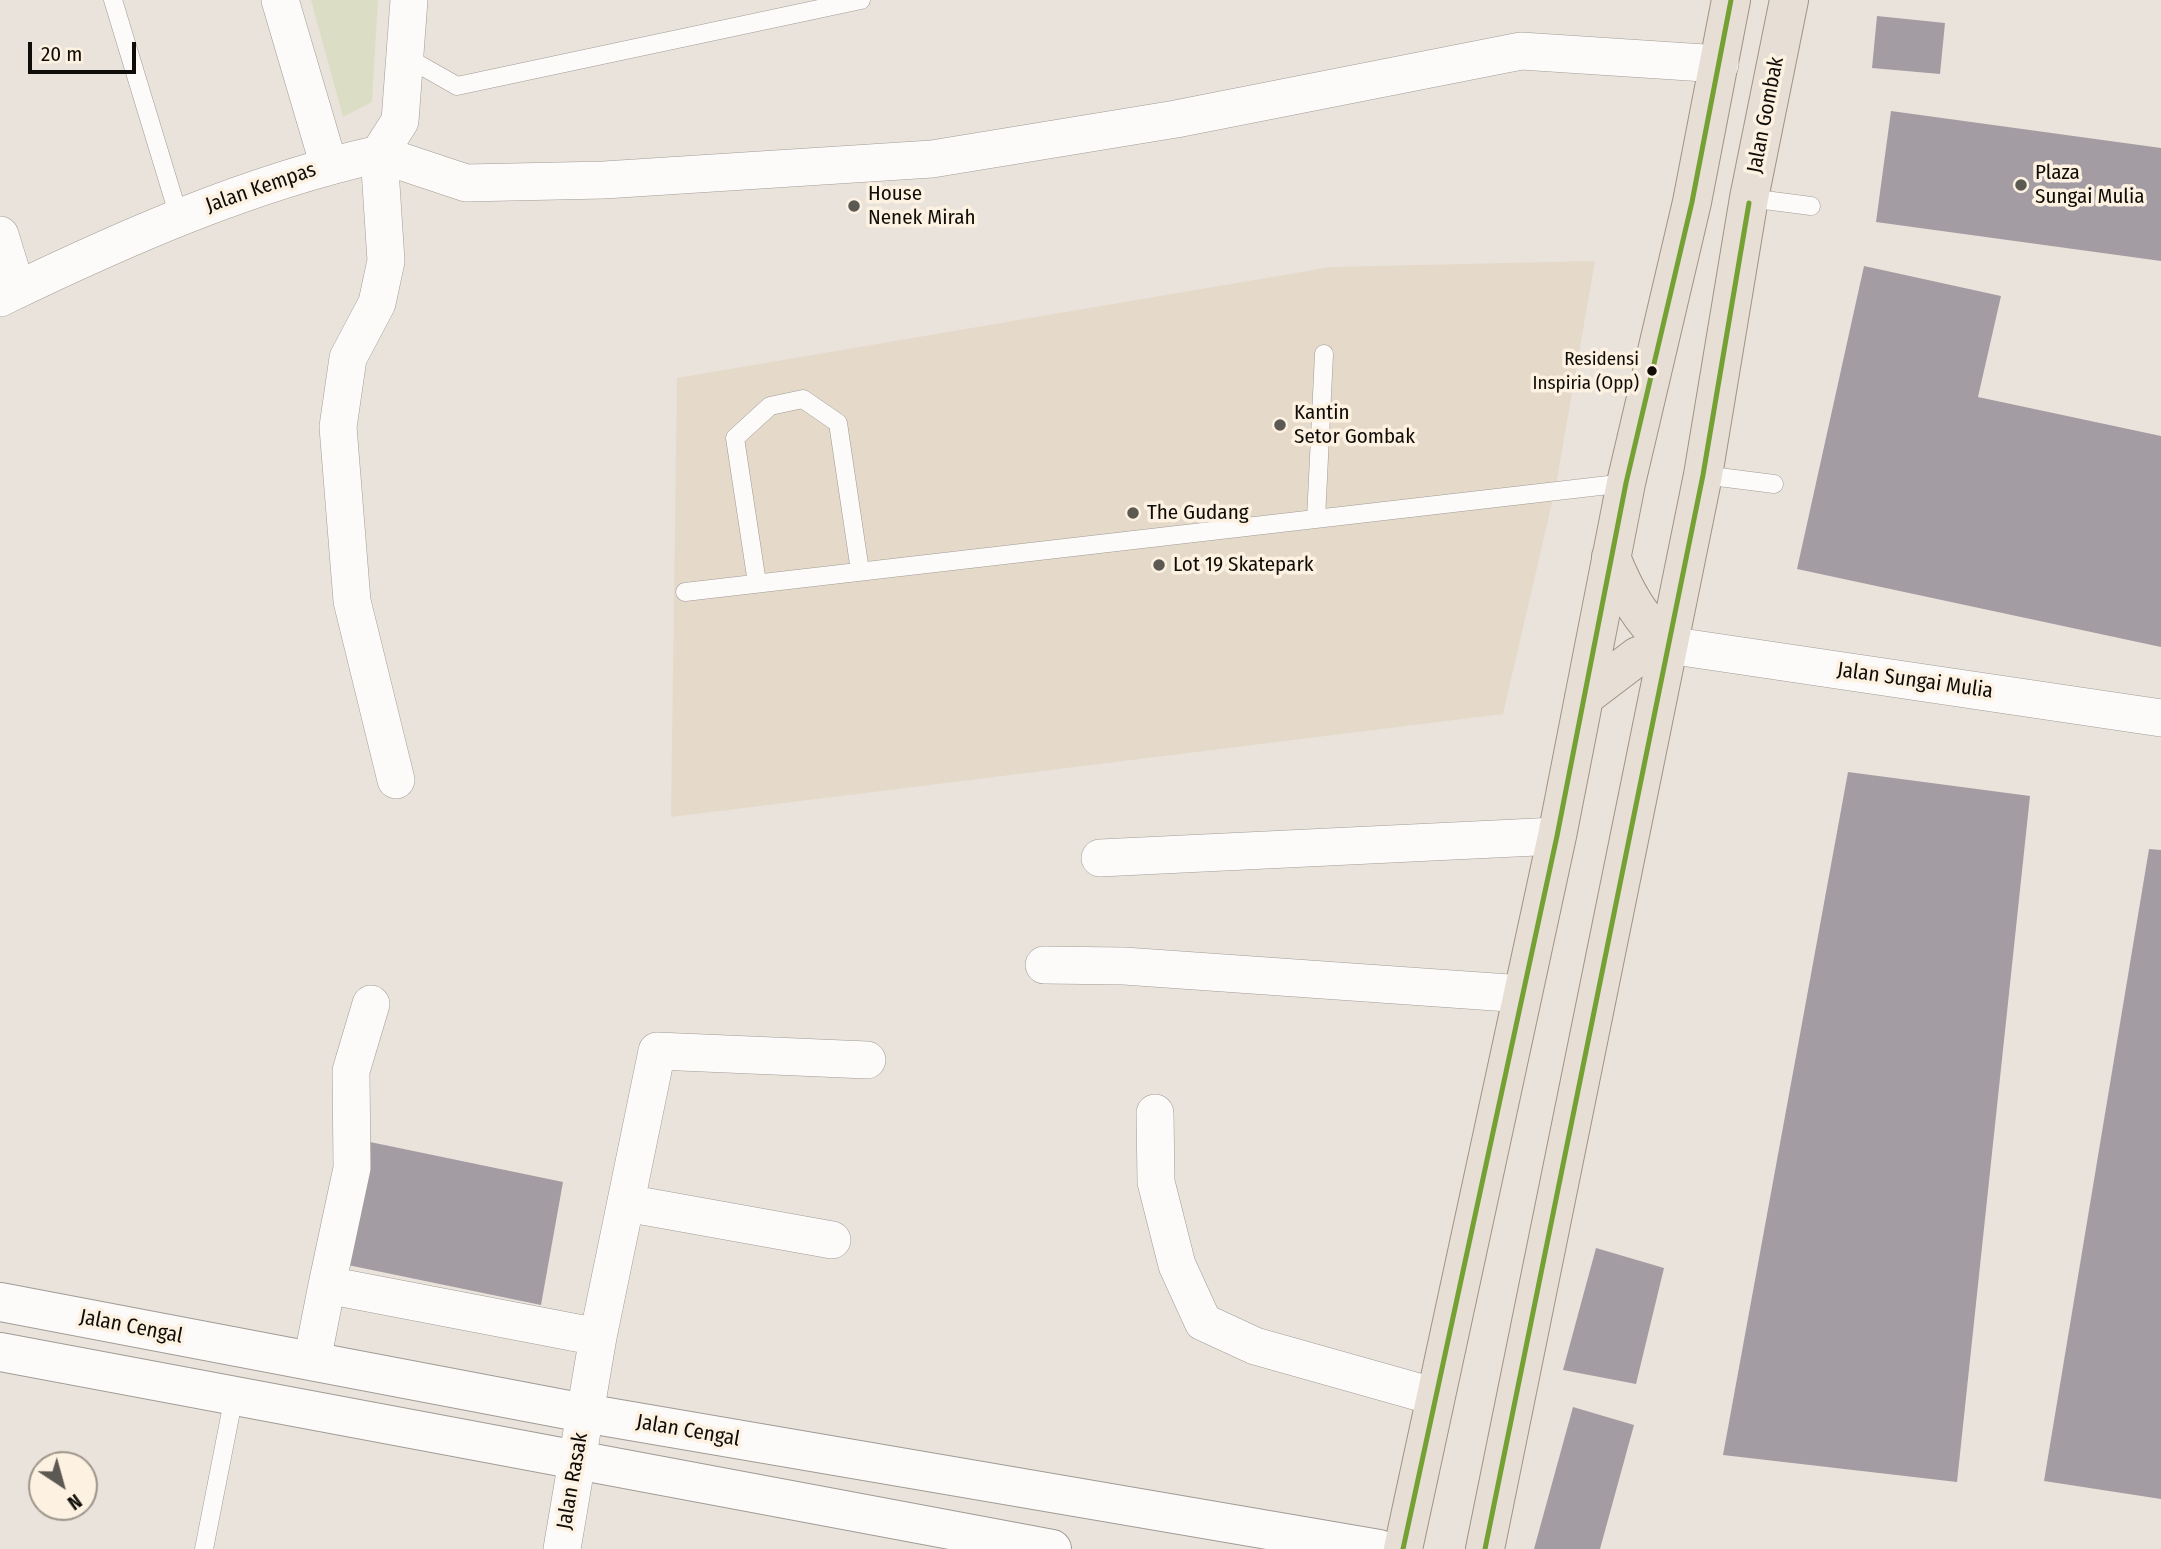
<!DOCTYPE html>
<html>
<head>
<meta charset="utf-8">
<style>
  body { margin:0 }
  #map { position:relative; width:2161px; height:1549px; overflow:hidden; background:#eae3db; font-family:"Fira Sans Condensed",sans-serif }
  canvas { display:block }
  .north { position:absolute; left:28px; top:1451px; width:70px; height:70px; box-sizing:border-box; background:#fdf1e2; border:2px solid #9e968b; border-radius:50%; rotate:144deg; font-size:19px; font-weight:700; line-height:28px; text-align:center; color:#100d08 }
  .north::after { content:''; display:block; margin:auto; width:24px; height:32px; background:#5c5852; clip-path:polygon(50% 0,100% 100%,50% 72%,0 100%) }
  .scale { position:absolute; left:28px; top:42px; width:108px; height:32px; box-sizing:border-box; border:4px solid #100d08; border-top:0; padding-left:9px; font-size:21px; line-height:24px; white-space:nowrap; color:#100d08; -webkit-text-stroke:5px #fdf1e2; paint-order:stroke }
</style>
</head>
<body>
<div id="map">
<canvas width="2161" height="1549"></canvas>
<div class="north">N</div>
<div class="scale">20 m</div>
</div>
<script>
const ctx = document.querySelector('canvas').getContext('2d');
ctx.lineJoin = 'round';
function fillPath(path, color) {
  ctx.fillStyle = color;
  ctx.fill(path, 'evenodd');
}
function strokePath(path, color, width, dash) {
  ctx.strokeStyle = color;
  ctx.lineWidth = width;
  ctx.lineCap = dash ? 'butt' : 'round';
  ctx.setLineDash(dash || []);
  ctx.stroke(path);
}
function label(font, color, halo, rows, align = 'center') {
  ctx.font = font + ' "Fira Sans Condensed",sans-serif';
  ctx.lineWidth = 7;
  ctx.setLineDash([]);
  ctx.textBaseline = 'middle';
  ctx.strokeStyle = halo;
  ctx.fillStyle = color;
  for (const [text, x, y, turn = 0] of rows) {
    ctx.save();
    ctx.translate(x, y);
    ctx.rotate((+turn || 0) * Math.PI / 180);
    ctx.textAlign = isNaN(turn) ? turn : align;
    if (halo) ctx.strokeText(text, 0, 0);
    ctx.fillText(text, 0, 0);
    ctx.restore();
  }
}
const built = new Path2D(`
  M1595 261 1555 490 1503 714 671 817 677 378 1331 267Z`);
const green = new Path2D(`
  M311 0H378L372 102 343 117Z`);
const building = new Path2D(`
  M1877 16 1945 23 1940 74 1872 68Z
  M1891 111 2161 148V261L1876 222Z
  M1864 266 2001 296 1978 397 2161 436V647L1797 569Z
  M1848 772 2030 796 1957 1482 1723 1455Z
  M2149 849 2161 850V1499L2044 1481Z
  M370 1142 563 1182 541 1305 343 1264Z
  M1596 1248 1664 1268 1636 1384 1563 1370Z
  M1573 1407 1634 1425 1600 1549H1534Z`);
const service = new Path2D(`
  M113 0 179 217
  M406 57 457 86 861 0
  M1749 198 1811 206
  M1703 475 1774 484
  M1316 519 1324 354
  M757 583 735 438 770 406 803 399 838 423 860 571
  M685 592 1626 483
  M204 1549 234 1396`);
const minor = new Path2D(`
  M280 0 329 166
  M0 235 17 290
  M0 298C122 239 246 184 379 154L400 121 409 0
  M1668 645 2161 718
  M396 780 352 601 338 427 348 358 377 303 386 261 379 154 466 183 604 180 932 159 1176 119 1521 51 1720 64
  M1100 858 1557 836
  M1044 965 1124 966 1523 994
  M1155 1113 1156 1182 1177 1265 1203 1322 1255 1346 1436 1397
  M626 1203 832 1240
  M327 1285 352 1168 351 1071 371 1004
  M312 1361 327 1285 598 1337
  M562 1549 598 1337 657 1051 867 1060`);
const tertiary = new Path2D(`
  M0 1302 584 1413 1379 1549
  M0 1352 1052 1549`);
const primary = new Path2D(`
  M1611 557C1625 592 1640 619 1668 645
  M1584 697 1638 656 1668 645
  M1403 1549 1557 836 1626 483 1692 202 1731 0
  M1485 1549 1703 475 1749 198 1789 0`);
const bus1 = new Path2D(`
  M1403 1549 1557 836 1626 483 1692 202 1731 0
  M1485 1549 1703 475 1749 203`);
const markers = [
  [2021,185,7,"#5c5852"],
  [854,206,7,"#5c5852"],
  [1652,371,6,"#100d08"],
  [1280,425,7,"#5c5852"],
  [1133,513,7,"#5c5852"],
  [1159,565,7,"#5c5852"]
];
const busNames = [
  ["Residensi",1639,360],
  ["Inspiria (Opp)",1639,384]
];
const streetNames = [
  ["Jalan Gombak",1766,115,-79],
  ["Jalan Kempas",261,188,-19],
  ["Jalan Sungai Mulia",1915,681,8],
  ["Jalan Cengal",131,1327,11],
  ["Jalan Cengal",688,1431,10],
  ["Jalan Rasak",573,1481,-80]
];
const poiNames = [
  ["Plaza",2035,173],
  ["Sungai Mulia",2035,197],
  ["House",868,194],
  ["Nenek Mirah",868,218],
  ["Kantin",1294,413],
  ["Setor Gombak",1294,437],
  ["The Gudang",1147,513],
  ["Lot 19 Skatepark",1173,565]
];
fillPath(built, '#e5d9c9');
fillPath(green, '#dbdec4');
fillPath(building, '#a39da3');
strokePath(service, '#a09b95', 19);
strokePath(minor, '#a09b95', 38);
strokePath(tertiary, '#a09b95', 40);
strokePath(primary, '#a19382', 40);
strokePath(service, '#fcfbfa', 18);
strokePath(minor, '#fcfbfa', 37);
strokePath(tertiary, '#fcfbfa', 38);
strokePath(primary, '#e7dfd6', 38);
strokePath(bus1, '#75a134', 5);
for (const [x, y, r, color] of markers) {
  const dot = new Path2D();
  dot.arc(x, y, r, 0, 2 * Math.PI);
  ctx.fillStyle = color;
  ctx.fill(dot);
  strokePath(dot, '#fdf1e2', 2.5);
}
label('19px', '#100d08', '#fdf1e2', busNames, 'right');
label('21px', '#100d08', '#fdf1e2', streetNames);
label('21px', '#100d08', '#fdf1e2', poiNames, 'left');
</script>
</body>
</html>
